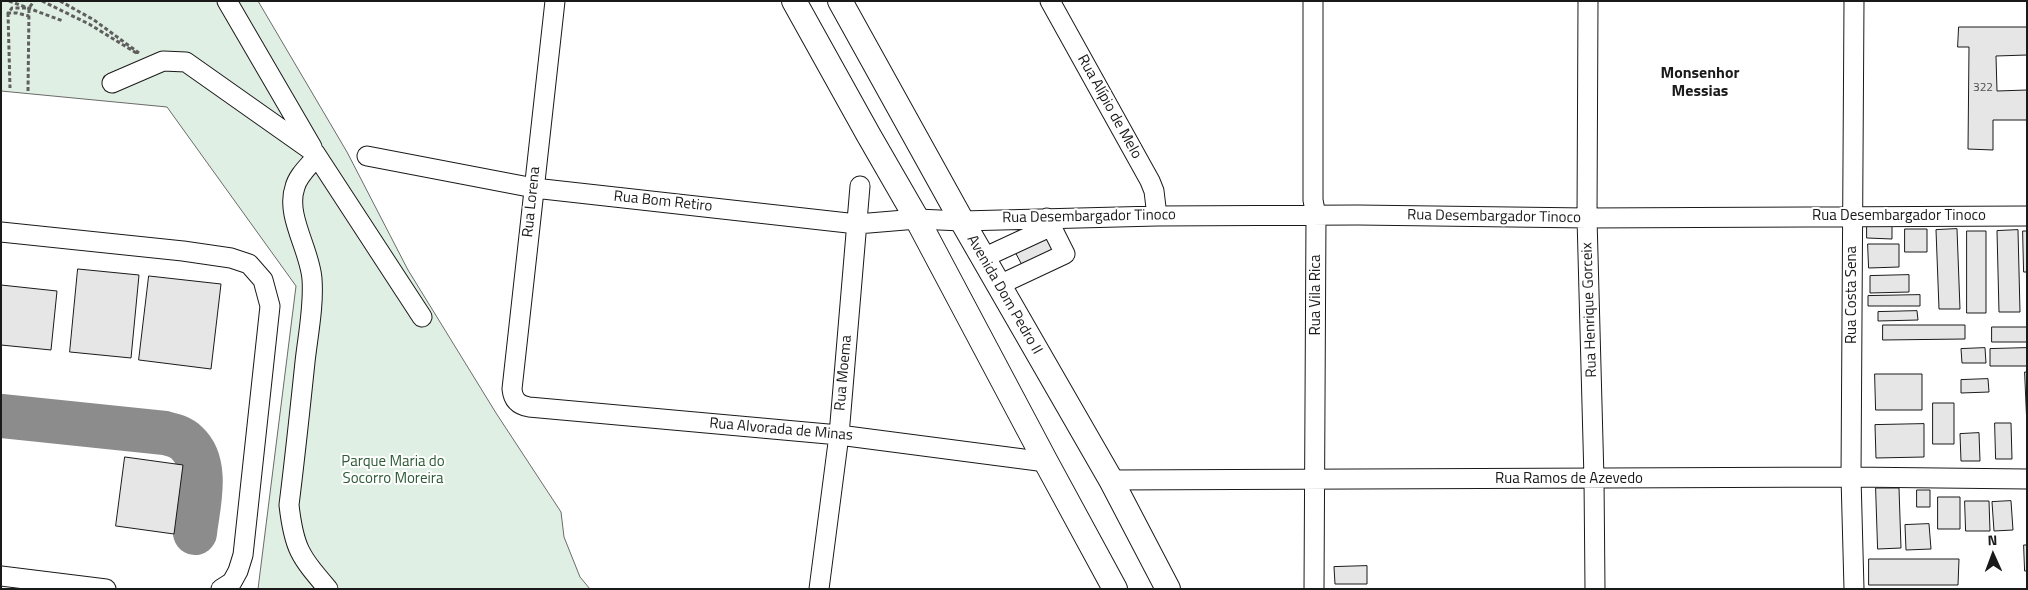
<!DOCTYPE html>
<html>
<head>
<meta charset="utf-8">
<style>
  body { margin:0 }
  #map { position:relative; width:2028px; height:590px; overflow:hidden; background:#fff; font-family:"Titillium Web",sans-serif }
  canvas { display:block }
  .frame { position:absolute; inset:0; border:2px solid #1a1a1a; pointer-events:none }
  .north { position:absolute; left:1968px; top:530px; width:50px; height:50px; -webkit-text-stroke:4px #fff; paint-order:stroke; rotate:358deg; font-size:14px; font-weight:700; line-height:20px; text-align:center; color:#1a1a1a }
  .north::after { content:''; display:block; margin:auto; width:18px; height:22px; background:#1a1a1a; clip-path:polygon(50% 0,100% 100%,50% 72%,0 100%) }
</style>
</head>
<body>
<div id="map">
<canvas width="2028" height="590"></canvas>
<div class="frame"></div>
<div class="north">N</div>
</div>
<script>
const ctx = document.querySelector('canvas').getContext('2d');
ctx.lineJoin = 'round';
function fillPath(path, color) {
  ctx.fillStyle = color;
  ctx.fill(path, 'evenodd');
}
function strokePath(path, color, width, dash) {
  ctx.strokeStyle = color;
  ctx.lineWidth = width;
  ctx.lineCap = dash ? 'butt' : 'round';
  ctx.setLineDash(dash || []);
  ctx.stroke(path);
}
function label(font, color, halo, rows, align = 'center') {
  ctx.font = font + ' "Titillium Web",sans-serif';
  ctx.lineWidth = 4;
  ctx.setLineDash([]);
  ctx.textBaseline = 'middle';
  ctx.strokeStyle = halo;
  ctx.fillStyle = color;
  for (const [text, x, y, turn = 0] of rows) {
    ctx.save();
    ctx.translate(x, y);
    ctx.rotate((+turn || 0) * Math.PI / 180);
    ctx.textAlign = isNaN(turn) ? turn : align;
    if (halo) ctx.strokeText(text, 0, 0);
    ctx.fillText(text, 0, 0);
    ctx.restore();
  }
}
const green = new Path2D(`
  M1 1H258L347 152 408 270 496 413 561 512 564 537 580 577 590 589H258L296 286 167 107 1 91Z`);
const taxiway = new Path2D(`
  M1 416 165 433C173 435 181 437 187 443 210 464 198 506 195 533`);
const building = new Path2D(`
  M1959 27H2027V55L1996 56 1997 91 2027 90V120H1993V150L1968 149 1969 47H1958Z
  M1867 222 1892 223V239L1867 238Z
  M1905 229H1927V252H1905Z
  M1957 229 1960 309H1939L1936 230Z
  M2018 230 2020 312H1999L1997 231Z
  M1967 231H1986V313H1967Z
  M2023 231H2027V272H2024Z
  M1048 233 1055 249 1022 265 1014 250Z
  M1868 244H1899V267L1869 268Z
  M78 269 139 275 131 358 70 352Z
  M1909 275V292L1870 293V276Z
  M149 276 221 284 211 369 139 360Z
  M1 285 57 291 51 350 1 345Z
  M1920 295V306H1868V296Z
  M1917 311 1918 320 1878 321V312Z
  M1883 325H1965V339L1883 340Z
  M1992 327H2027V342H1992Z
  M1985 348 1986 363H1962L1961 349Z
  M2027 348V366H1990V349Z
  M2025 372H2027V427Z
  M1875 374H1922V410H1876Z
  M1988 379 1989 392 1961 393V380Z
  M1933 403H1954V444H1933Z
  M1995 423H2011L2012 459H1996Z
  M1924 424V457L1876 458 1875 425Z
  M1979 433 1980 461H1961L1960 434Z
  M125 457 183 465 174 534 116 526Z
  M1876 488H1899L1901 548 1878 549Z
  M1917 490H1930V507H1917Z
  M1938 497H1960V529H1938Z
  M1965 501H1989L1990 531H1966Z
  M2011 501 2013 530 1994 531 1992 502Z
  M1929 524 1931 549 1906 550 1905 525Z
  M2024 545H2027V571H2025Z
  M1869 559H1959L1958 585H1869Z
  M1367 566V584H1335L1334 567Z`);
const path = new Path2D(`
  M9 1 63 21
  M42 1 89 24 138 54
  M60 1 94 20 139 53
  M26 8H12L8 13H17L29 16
  M8 13 10 88
  M28 91 29 8 34 1`);
const minor = new Path2D(`
  M227 1 312 147
  M555 1 512 389C513 400 518 405 529 407L839 435 1046 462
  M1050 1 1150 181 1154 191 1157 216
  M1313 1V200L1316 216 1314 589
  M1588 1 1587 218 1594 479 1595 589
  M1854 1 1851 477 1854 589
  M112 83 163 61 186 62 315 153 422 317
  M317 156C310 165 298 175 295 187 285 215 310 250 312 279 314 306 308 335 305 362 300 410 295 457 289 505 294 549 300 556 328 589
  M367 156 534 188 857 224 917 219 962 221 1157 216 1358 215 1587 218 2027 216
  M1 232 183 251 231 258 249 264 263 280 270 306 243 555 238 571 232 582 221 589
  M983 258 1052 226
  M999 285 1065 254 1047 218
  M1111 480 1851 477 2027 479
  M1 576 106 589
  M819 589 839 435 860 186`);
const major = new Path2D(`
  M794 1 868 134 917 219 1046 462 1115 589
  M840 1 962 221 1111 480 1168 589`);
const numberNames = [
  ["322",1983,88]
];
const streetNames = [
  ["Rua Alípio de Melo",1109,107,61],
  ["Rua Lorena",532,202,-84],
  ["Rua Bom Retiro",663,202,6],
  ["Rua Desembargador Tinoco",1899,216],
  ["Rua Desembargador Tinoco",1089,217,-1],
  ["Rua Desembargador Tinoco",1494,217,1],
  ["Avenida Dom Pedro II",1004,295,60],
  ["Rua Vila Rica",1316,295,-90],
  ["Rua Costa Sena",1852,295,-90],
  ["Rua Henrique Gorceix",1590,310,-92],
  ["Rua Moema",844,373,-85],
  ["Rua Alvorada de Minas",781,430,5],
  ["Rua Ramos de Azevedo",1569,479]
];
const parkNames = [
  ["Parque Maria do",393,462],
  ["Socorro Moreira",393,479]
];
const neighbourhoodNames = [
  ["Monsenhor",1700,74],
  ["Messias",1700,92]
];
fillPath(green, '#e0efe3');
strokePath(green, '#6a6a6a', 1);
strokePath(taxiway, '#8c8c8c', 44);
fillPath(building, '#e6e6e6');
strokePath(building, '#1a1a1a', 1);
strokePath(minor, '#1a1a1a', 21);
strokePath(major, '#1a1a1a', 26);
strokePath(path, '#5f5f5f', 3, [4, 2.5]);
strokePath(minor, '#fff', 19);
strokePath(major, '#fff', 24);
label('12px', '#4d4d4d', null, numberNames);
label('15px', '#1a1a1a', '#fff', streetNames);
label('15px', '#2b5a34', '#fff', parkNames);
label('bold 16px', '#1a1a1a', '#fff', neighbourhoodNames);
</script>
</body>
</html>
